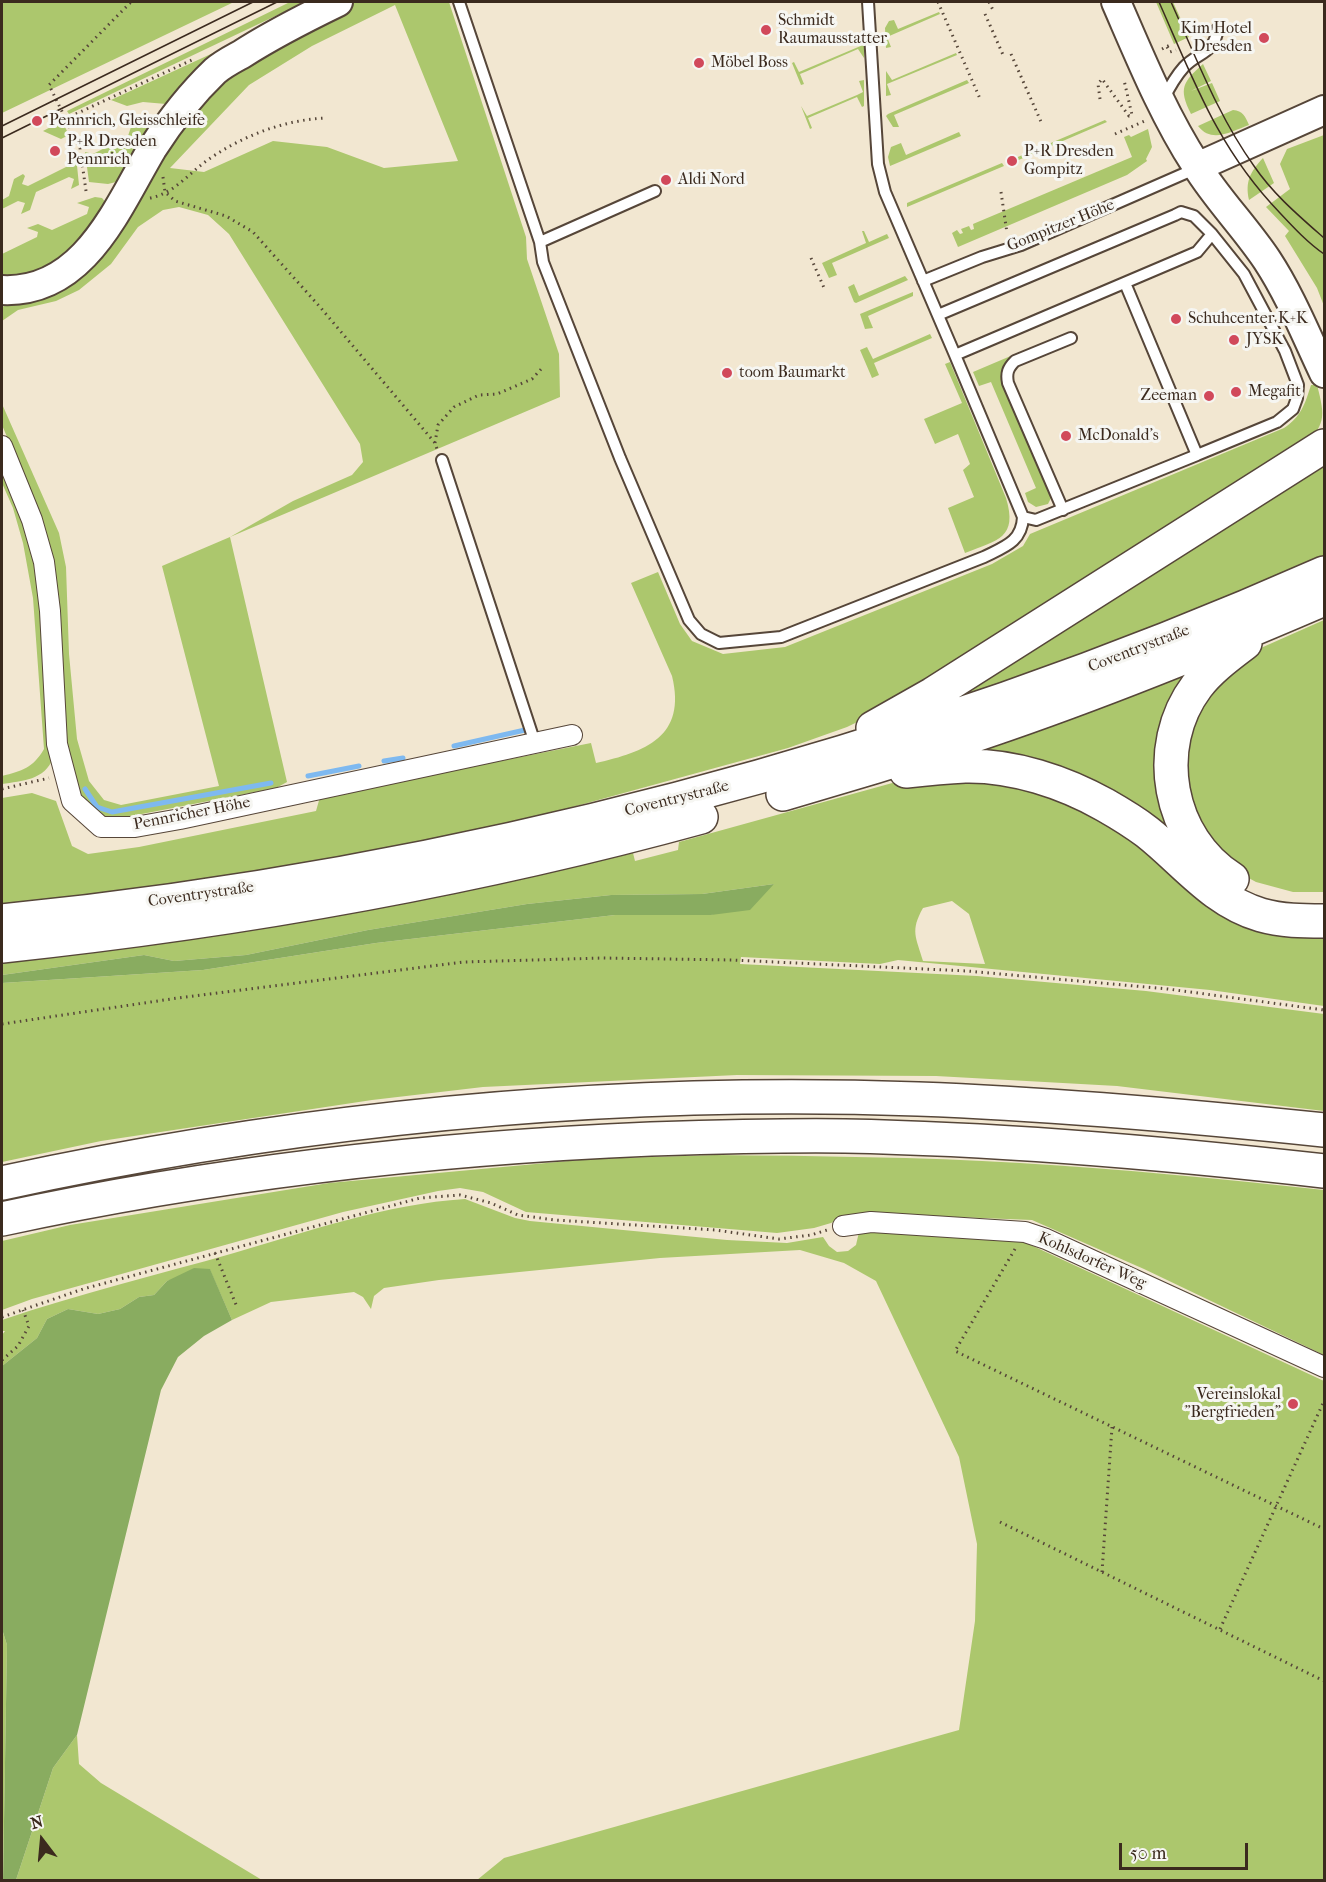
<!DOCTYPE html>
<html>
<head>
<meta charset="utf-8">
<style>
  body { margin:0 }
  #map { position:relative; width:1326px; height:1882px; overflow:hidden; background:#f2e7d1; font-family:"IM FELL French Canon",serif }
  canvas { display:block }
  .frame { position:absolute; inset:0; border:3px solid #3b2a1e; pointer-events:none }
  .north { position:absolute; left:12px; top:1810px; width:60px; height:60px; -webkit-text-stroke:4px #f6f6f2; paint-order:stroke; rotate:344deg; font-size:16px; font-weight:700; line-height:24px; text-align:center; color:#3b2a1e }
  .north::after { content:''; display:block; margin:auto; width:21px; height:27px; background:#3b2a1e; clip-path:polygon(50% 0,100% 100%,50% 72%,0 100%) }
  .scale { position:absolute; left:1119px; top:1843px; width:129px; height:27px; box-sizing:border-box; border:3px solid #3b2a1e; border-top:0; padding-left:8px; font-size:18px; line-height:21px; white-space:nowrap; color:#3b2a1e; -webkit-text-stroke:4px #f6f6f2; paint-order:stroke }
</style>
</head>
<body>
<div id="map">
<canvas width="1326" height="1882"></canvas>
<div class="frame"></div>
<div class="north">N</div>
<div class="scale">50 m</div>
</div>
<script>
const ctx = document.querySelector('canvas').getContext('2d');
ctx.lineJoin = 'round';
function fillPath(path, color) {
  ctx.fillStyle = color;
  ctx.fill(path, 'evenodd');
}
function strokePath(path, color, width, dash) {
  ctx.strokeStyle = color;
  ctx.lineWidth = width;
  ctx.lineCap = dash ? 'butt' : 'round';
  ctx.setLineDash(dash || []);
  ctx.stroke(path);
}
function label(font, color, halo, rows, align = 'center') {
  ctx.font = font + ' "IM FELL French Canon",serif';
  ctx.lineWidth = 6;
  ctx.setLineDash([]);
  ctx.textBaseline = 'middle';
  ctx.strokeStyle = halo;
  ctx.fillStyle = color;
  for (const [text, x, y, turn = 0] of rows) {
    ctx.save();
    ctx.translate(x, y);
    ctx.rotate((+turn || 0) * Math.PI / 180);
    ctx.textAlign = isNaN(turn) ? turn : align;
    if (halo) ctx.strokeText(text, 0, 0);
    ctx.fillText(text, 0, 0);
    ctx.restore();
  }
}
const green = new Path2D(`
  M2 2H234L2 113Z
  M290 2H305L69 114 67 111Z
  M355 2H449L526 237 527 259 559 354 560 397 230 537 287 782 276 788 116 819 100 818 81 797 69 755 35 503 2 425V404L59 533 66 567 69 654 77 739 89 781 104 800 121 805 219 786 162 566 230 537 293 501 352 475 363 462 360 444 229 234 208 215 179 207 163 210 138 227 111 264 79 290 56 301 18 310 2 321V307L19 300 127 221 146 189 145 180 205 93 285 36ZM395 5 458 161 384 168 327 147 273 141 204 172 170 168 249 85 312 46Z
  M1156 2H1173L1189 37 1174 44Z
  M939 12 940 14 887 37 891 47 886 48 885 28 889 21 894 20 898 29Z
  M864 32V58L858 49 805 72 800 74 804 84 801 85 792 63 794 62 799 72 863 45 859 34Z
  M250 36 166 104 143 102 127 106 111 100Z
  M956 53 957 55 887 84 891 95 886 96V71L892 80Z
  M1203 64 1211 81 1191 91 1212 83 1220 101 1191 114C1178 88 1183 82 1203 64Z
  M864 80V106L862 107 857 97 808 118 812 128 810 129 801 106 807 116 857 95 863 92 859 81Z
  M967 80 969 83 894 115 899 127H893L886 116 888 114Z
  M1233 110C1243 111 1245 116 1249 125 1232 131 1212 144 1198 126Z
  M137 118H142L152 124 124 180 108 184 89 182 85 152 93 154 128 136 133 121Z
  M1105 120 1107 122 1007 165 1006 162Z
  M62 121 69 135 61 139 43 131Z
  M1148 129 1152 147 1146 159 1147 161 1127 175 958 247 952 233 957 230 960 234 963 233 961 229 969 226 971 230 974 229 973 224 1132 157 1124 137 1129 135 1131 137Z
  M959 132 961 136 890 166 888 157 891 147 901 143 906 155Z
  M1324 135V306L1317 288 1285 236 1289 231 1266 207 1290 189 1280 164 1287 149Z
  M76 156 79 185 71 189 74 179 69 177 36 192 30 210 21 214 25 203 18 201 2 209V200L9 196 14 179 23 174 25 176 22 184 28 186 68 166 71 159Z
  M1263 158 1274 183 1249 200C1245 182 1250 172 1263 158Z
  M1002 163 1004 166 907 207V203Z
  M95 197 102 198 108 205 64 259 32 275 2 279V254L37 237 38 232 27 228 38 224 52 230 87 214 89 207 77 203Z
  M862 231H864L869 242 887 234 889 238 832 263 837 275 829 278 822 263 866 243Z
  M905 276 908 280 856 303 854 302 848 287 854 284 859 296Z
  M913 292V296L868 316 873 328 865 329 860 314Z
  M930 334 932 338 874 363 879 375 872 378 860 350 867 347 873 359Z
  M1013 355 1014 357 1004 366 1003 373 1052 496 1048 504 1036 507 1028 502 1025 493 1036 488 991 382 979 386 973 372Z
  M950 362 1006 498C1018 538 998 540 965 553L948 508 974 497 963 470 970 464 958 434 935 444 924 419 962 403 945 364Z
  M1311 385H1317C1326 419 1325 424 1302 449L917 693 847 727 788 748 423 848 2 911V798L32 793 56 801 72 846 88 854 139 847 316 811 320 797 591 743 596 763C645 752 687 737 672 676L631 583 658 572 680 624 692 641 723 654 785 647 992 564 1023 546 1030 534 1284 428C1301 417 1305 404 1311 385Z
  M2 459 26 522 41 598 53 758C45 780 22 781 2 784V776C22 771 33 768 44 749L33 598 23 543 13 508 2 483Z
  M1324 460V562L989 693 928 704Z
  M1324 620V892H1293L1256 882 1236 871 1191 819 1184 737 1202 696 1254 651Z
  M1213 655 1178 710 1186 842 1262 906 1152 826 942 760Z
  M964 773 1072 796 1188 882 1324 931V1006L1210 990 898 960 880 964 741 957 740 964 977 976 1146 991 1324 1014V1111L1117 1086 936 1076 737 1075 483 1087 372 1100 101 1141 2 1162V983L203 970 376 943 615 915H711L774 884 702 894 611 895 527 904 368 930 246 955 174 961 144 955 2 975V956L558 863 595 862 633 853 635 861 678 850 679 842 914 777ZM952 901 969 914 985 964 923 961C916 937 910 931 923 908Z
  M715 1155C817 1156 919 1157 1020 1163 1122 1169 1223 1179 1324 1190V1355L1144 1269 1032 1220 905 1215 841 1217 831 1223 814 1228 777 1233 526 1212 483 1192 460 1188 438 1191 343 1212 32 1299 2 1310V1241L70 1225 329 1183 590 1159Z
  M465 1199 515 1218 530 1221 727 1240 787 1243 823 1237 829 1246 837 1252 848 1251 856 1245 859 1232 866 1225 1020 1240 1324 1381V1880H477L504 1858 959 1730 975 1621 977 1544 959 1457 876 1281 844 1263 800 1250 660 1258 439 1280 384 1288 374 1296 371 1309 363 1297 354 1292 271 1302 232 1320 210 1270 167 1281 154 1295 139 1297 120 1309 98 1314 68 1309 47 1319 37 1338 2 1366V1335L5 1331H2V1320C78 1294 157 1275 234 1253 310 1231 386 1204 465 1199Z
  M2 1629 7 1645 3 1880H2Z
  M77 1735 79 1764 101 1783 262 1880H16L53 1768Z`);
const forest = new Path2D(`
  M774 884 750 910 711 915H615L376 943 203 970 2 983V975L144 955 174 961 246 955 368 930 527 904 611 895 702 894Z
  M194 1268 210 1269 232 1320 204 1336 178 1357 161 1390 77 1735 53 1768 16 1880H3L7 1645 2 1629V1366L37 1338 47 1319 68 1309 98 1314 120 1309 139 1297 154 1295 167 1281Z`);
const stream = new Path2D(`
  M454 746 525 730
  M384 761 403 758
  M308 776 359 766
  M85 789 97 807 112 812 271 783`);
const path = new Path2D(`
  M938 2 981 101
  M989 2 993 10
  M985 14 1004 57
  M1167 47 1170 52 1176 50
  M1162 49 1172 44
  M1011 54 1042 124
  M1100 99 1098 84 1102 79 1129 116 1132 115 1124 80
  M65 119 194 59
  M1115 134 1147 120
  M163 177 165 192 175 201 226 216 253 232 320 307 435 443 437 449
  M86 191 80 148 49 85 131 2
  M1001 192 1007 233
  M150 198C176 193 190 171 212 157 245 135 285 120 325 118
  M811 258 825 290
  M435 443 438 425 454 407 479 395 497 394 532 379 543 367
  M2 789 49 778
  M2 1024 178 998 464 962 603 958 732 960 967 971 1168 989 1324 1010
  M1015 1249 955 1351 1324 1529
  M215 1253 237 1307
  M2 1317 83 1289 420 1198 460 1195 491 1203 518 1215 555 1220 715 1230 779 1239 811 1235 827 1230
  M2 1360 18 1346 29 1326 23 1310
  M1000 1522 1324 1681
  M1102 1572 1112 1427
  M1220 1629 1324 1401`);
const lane = new Path2D(`
  M459 2 540 242 655 191
  M868 2 878 164 885 192 955 355 1197 252 1212 234
  M1163 100C1169 88 1175 77 1184 67 1199 51 1214 55 1218 28
  M540 242 543 262 620 458 689 620 701 634 719 643 781 637 984 557C1004 547 1022 542 1023 517
  M923 281 982 257 1021 245 1197 168
  M938 315 1175 215 1181 212 1194 216 1212 234 1244 274 1285 351 1298 385 1297 398 1293 409 1277 422 1197 455
  M955 355 1023 517 1036 520 1197 455 1125 283
  M442 460 535 743
  M1063 510 1008 383C1006 373 1008 368 1015 361L1071 338`);
const street = new Path2D(`
  M2 446 32 520 44 562 50 611 57 744 72 801 101 827H135L180 819 572 735
  M843 1226 871 1222 1025 1232 1046 1239 1324 1367`);
const secondary = new Path2D(`
  M1116 2C1140 57 1163 114 1196 165 1216 198 1245 227 1267 260 1290 295 1306 335 1324 373
  M1197 167 1324 110
  M2 290C84 294 117 208 152 149 170 121 191 94 215 71 223 64 233 59 242 54 273 34 305 18 338 2`);
const highway = new Path2D(`
  M873 728 933 694 1324 446
  M906 771C925 769 946 767 965 766 1013 765 1064 782 1105 805 1119 813 1134 822 1147 832 1184 861 1213 901 1261 915 1282 921 1303 921 1324 921
  M783 794C845 776 907 757 969 737 1090 697 1208 649 1324 599
  M1232 879C1168 839 1151 747 1197 686 1210 669 1228 656 1245 643
  M2 921C457 875 906 758 1324 573
  M2 946C237 921 472 880 701 817
  M2 1183C302 1118 611 1088 918 1099 1054 1104 1189 1116 1324 1130
  M2 1219C215 1173 433 1148 651 1139 715 1137 780 1135 845 1136 1005 1139 1165 1153 1324 1171`);
const tram = new Path2D(`
  M1159 2C1194 81 1218 149 1280 213 1294 228 1308 243 1324 254
  M1171 2C1196 57 1218 116 1254 166 1273 194 1299 216 1324 238
  M2 126 253 2
  M2 138 277 2`);
const markers = [
  [766,30,6,"#d1495b"],
  [1264,38,6,"#d1495b"],
  [699,63,6,"#d1495b"],
  [37,121,6,"#d1495b"],
  [55,151,6,"#d1495b"],
  [1012,161,6,"#d1495b"],
  [666,180,6,"#d1495b"],
  [1176,319,6,"#d1495b"],
  [1234,340,6,"#d1495b"],
  [727,373,6,"#d1495b"],
  [1236,392,6,"#d1495b"],
  [1209,396,6,"#d1495b"],
  [1066,436,6,"#d1495b"],
  [1293,1404,6,"#d1495b"]
];
const poiNames = [
  ["Schmidt",778,21],
  ["Raumausstatter",778,39],
  ["Kim Hotel",1252,29,"right"],
  ["Dresden",1252,47,"right"],
  ["Möbel Boss",711,63],
  ["Pennrich, Gleisschleife",49,121],
  ["P+R Dresden",67,142],
  ["Pennrich",67,160],
  ["P+R Dresden",1024,152],
  ["Gompitz",1024,170],
  ["Aldi Nord",678,180],
  ["Schuhcenter K+K",1188,319],
  ["JYSK",1246,340],
  ["toom Baumarkt",739,373],
  ["Megafit",1248,392],
  ["Zeeman",1197,396,"right"],
  ["McDonald's",1078,436],
  ["Vereinslokal",1281,1395,"right"],
  ["\"Bergfrieden\"",1281,1413,"right"]
];
const streetNames = [
  ["Gompitzer Höhe",1061,226,-22],
  ["Coventrystraße",1139,649,-21],
  ["Coventrystraße",677,799,-14],
  ["Pennricher Höhe",192,814,-11],
  ["Coventrystraße",201,895,-8],
  ["Kohlsdorfer Weg",1092,1261,24]
];
fillPath(green, '#acc76d');
fillPath(forest, '#89ac60');
strokePath(stream, '#7eb9f0', 5);
strokePath(lane, '#564639', 14);
strokePath(street, '#564639', 22);
strokePath(secondary, '#564639', 32);
strokePath(highway, '#564639', 36);
strokePath(path, '#564639', 3, [1.5, 4.5]);
strokePath(lane, '#fff', 10);
strokePath(street, '#fff', 20);
strokePath(secondary, '#fff', 28);
strokePath(highway, '#fff', 33);
strokePath(tram, '#3b2a1e', 1.5);
for (const [x, y, r, color] of markers) {
  const dot = new Path2D();
  dot.arc(x, y, r, 0, 2 * Math.PI);
  ctx.fillStyle = color;
  ctx.fill(dot);
  strokePath(dot, '#f6f6f2', 2);
}
label('16px', '#3b2a1e', '#f6f6f2', poiNames, 'left');
label('16px', '#3b2a1e', '#f6f6f2', streetNames);
</script>
</body>
</html>
